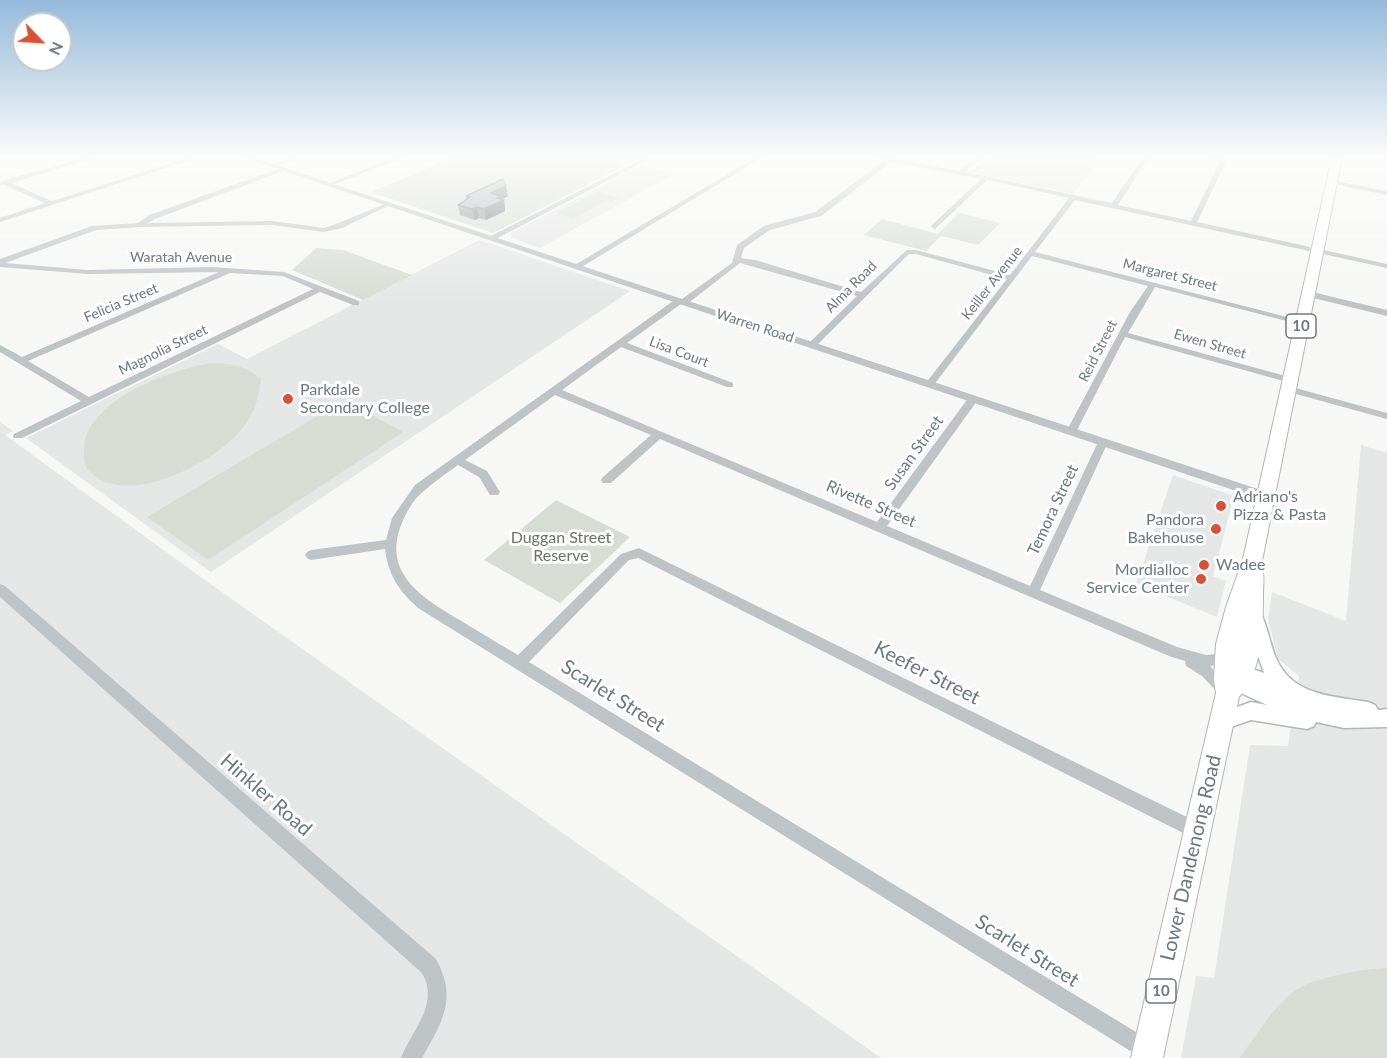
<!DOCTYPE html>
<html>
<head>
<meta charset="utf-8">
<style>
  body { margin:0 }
  #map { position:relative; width:1387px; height:1058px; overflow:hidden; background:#f7f7f5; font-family:Lato,sans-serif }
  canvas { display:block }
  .north { position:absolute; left:12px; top:12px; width:60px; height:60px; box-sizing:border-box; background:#fff; border:2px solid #c3c9ce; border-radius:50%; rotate:115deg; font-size:16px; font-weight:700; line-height:24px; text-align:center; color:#687984 }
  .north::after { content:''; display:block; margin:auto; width:21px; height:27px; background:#d95033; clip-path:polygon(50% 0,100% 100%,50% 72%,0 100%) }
</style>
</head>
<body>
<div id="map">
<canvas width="1387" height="1058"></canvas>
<div class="north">N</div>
</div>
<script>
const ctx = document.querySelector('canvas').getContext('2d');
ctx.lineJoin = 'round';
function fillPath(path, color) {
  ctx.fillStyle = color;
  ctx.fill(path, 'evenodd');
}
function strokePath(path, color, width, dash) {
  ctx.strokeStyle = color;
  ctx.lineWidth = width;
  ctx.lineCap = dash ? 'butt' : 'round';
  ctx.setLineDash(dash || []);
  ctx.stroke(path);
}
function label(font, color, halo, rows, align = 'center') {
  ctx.font = font + ' Lato,sans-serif';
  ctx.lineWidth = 6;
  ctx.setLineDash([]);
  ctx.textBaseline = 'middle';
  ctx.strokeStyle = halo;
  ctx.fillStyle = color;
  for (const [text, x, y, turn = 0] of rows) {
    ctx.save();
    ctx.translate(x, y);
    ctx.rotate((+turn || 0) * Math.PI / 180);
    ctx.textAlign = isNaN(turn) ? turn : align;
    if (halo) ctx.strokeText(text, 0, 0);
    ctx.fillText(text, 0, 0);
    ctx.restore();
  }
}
const built = new Path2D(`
  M987 157H1101L1073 194 970 172Z
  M640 166 674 174 540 248 511 238V233Z
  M479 240 630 291 211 572 26 438 218 344 247 359Z
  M0 422 13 431 5 435 202 578 881 1058H0Z
  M1361 445 1387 453V1058H1181L1196 976 1214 978 1250 745 1288 746 1299 676 1278 659 1268 619 1272 592 1346 621Z
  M1173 475 1234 496 1213 576 1226 581 1217 617 1136 584Z`);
const green = new Path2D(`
  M455 157H642L493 233 371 192Z
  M598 192 619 198 611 202 605 201 573 219 556 213Z
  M959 213 1000 223 978 245 941 236 926 251 864 235 882 219 938 234Z
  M316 248 343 250 412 275 363 300 292 270Z
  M213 363C232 364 246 366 261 379 259 394 256 409 247 422 223 460 126 512 88 470 83 465 84 455 84 449 85 400 174 368 213 363Z
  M349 403 403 432 208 560 147 517 331 408Z
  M556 500 630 537 560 603 484 560Z
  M1387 968V1058H1240C1255 1037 1270 1013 1289 995 1307 978 1362 969 1387 968Z`);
const minor = new Path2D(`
  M88 157H96L11 183 52 201 191 157H199L0 222V218L45 203 4 185 0 186 1 181Z
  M294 157H302L275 167 270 166Z
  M397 157H405L332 185 327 184Z
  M646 157H653L494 240 487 238Z
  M756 157H763L580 268 573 266Z
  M874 157H896L895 159 959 171 976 157H982L965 172 1112 203 1143 157H1149L1118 205 1191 221 1220 162 1208 157C1215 156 1221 156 1226 162L1197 222 1387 264V268L1075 200 1035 252 1306 322 1302 325 1155 287 1128 333 1293 378 1295 380 1293 382H1287L1125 337 1076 432 1071 435 1066 432 1130 312 1148 286 1032 256 933 386 930 387 925 384 1007 279 916 254H909L815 347H809L807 345 857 296 740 263 687 304H681L627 343 733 383V387H727L621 347 562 390 877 522 969 397H977V401L887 526 1030 586 1098 442 1103 439 1107 440 1108 442 1040 590 1177 647 1206 655 1217 654C1221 648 1224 645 1231 648L1233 652 1226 663 1210 666 1232 691 1230 695 1225 697 1220 695 1202 676 1186 666 1185 661 1169 656 660 439 611 483H603L601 480 603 477 651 435 555 395 465 460 487 471 500 492 498 495H490L479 477 458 465C447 473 435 481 425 490 413 499 405 514 400 528 383 577 428 601 463 622 481 633 499 644 518 655L621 554 639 548 643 550 1205 826 1207 832 1205 838 1199 840 1193 838 638 558 629 560 529 662 1154 1043 1157 1050 1152 1058 1140 1057 418 608C399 591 388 575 385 549L311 560 307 558 305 555 307 552 311 550 386 540 392 518 415 485 676 299H682L732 263 737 245 764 226 815 212 885 160ZM891 162 981 179 932 225 931 227 935 229 987 180 1069 198 1010 275 916 250H907L861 292 755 260 741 258 744 248 770 230 821 216Z
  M284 167 287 169 286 170 155 219 148 223 272 221 324 228 336 224 387 203 392 204 342 228 324 232 272 225 140 227 96 230 5 263 88 270 212 267 284 272 359 301V305H353L320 292 22 438H14L13 436 14 434 81 401 0 352V345L22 357 219 272 88 274 0 267V259L92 226 138 223 149 215ZM230 273 283 276 313 289 89 397 28 361Z
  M1331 180 1387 191V195L1329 183 1328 182Z
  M1308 291 1387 310V316L1305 296 1304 294Z
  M1288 386 1387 413V419L1285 391V387Z
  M0 584 5 586 436 959C458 999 442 1022 422 1058H401C412 1030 440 1004 422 973L0 597Z`);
const tertiary = new Path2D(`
  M242 157H252L1270 493 1272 496 1265 501 1260 499Z`);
const secondary = new Path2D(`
  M1254 612 1261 614C1268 628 1270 644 1276 658 1292 696 1333 696 1368 702L1375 705 1378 710 1387 709V727L1344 728 1316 722 1314 726 1307 729 1251 720 1222 730 1215 727 1212 721 1215 715 1251 702 1267 705 1221 684 1218 678 1223 663 1230 661 1264 673 1245 619 1247 614Z`);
const trunk = new Path2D(`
  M1332 157H1342L1261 566C1265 573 1263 584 1263 593 1263 628 1263 670 1239 697L1163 1058H1131L1216 693 1214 679 1216 644 1226 607 1243 559Z`);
const wall = new Path2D(`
  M466 196H508L502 199 504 200 505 211 486 220 479 218 475 220 460 215 458 205 466 200Z`);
const shadedWall = new Path2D(`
  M506 186 508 196 501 200H504L505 211 486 220 484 209 491 193Z
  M477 207 479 218 475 220 472 209Z`);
const building = new Path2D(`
  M503 179 506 186 491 193 500 196 497 198 504 200 484 209 477 207 472 209 458 205 470 197 466 196Z`);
const markers = [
  [288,399,6,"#d95033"],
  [1221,506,6,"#d95033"],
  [1216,529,6,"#d95033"],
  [1204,565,6,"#d95033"],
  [1201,579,6,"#d95033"]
];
const farStreetnames = [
  ["Waratah Avenue",181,257],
  ["Margaret Street",1170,275,14],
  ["Keiller Avenue",992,283,-52],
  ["Alma Road",851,287,-45],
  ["Felicia Street",121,303,-23],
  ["Warren Road",755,326,18],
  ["Ewen Street",1210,344,16],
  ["Magnolia Street",163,350,-26],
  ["Reid Street",1098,351,-63],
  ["Lisa Court",679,352,21]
];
const shields = [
  [1301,326,30],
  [1161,991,30]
];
const shieldNames = [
  ["10",1301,326],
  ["10",1161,991]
];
const poiNames = [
  ["Parkdale",300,390],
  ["Secondary College",300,408],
  ["Adriano's",1233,497],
  ["Pizza & Pasta",1233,515],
  ["Pandora",1204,520,"right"],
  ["Bakehouse",1204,538,"right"],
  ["Wadee",1216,565],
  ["Mordialloc",1189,570,"right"],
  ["Service Center",1189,588,"right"]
];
const streetNames = [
  ["Susan Street",914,453,-54],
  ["Rivette Street",871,504,23],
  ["Temora Street",1053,510,-65]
];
const parkNames = [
  ["Duggan Street",561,538],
  ["Reserve",561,556]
];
const nearStreetnames = [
  ["Keefer Street",927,673,27],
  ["Scarlet Street",613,696,32],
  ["Hinkler Road",266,795,41],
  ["Lower Dandenong Road",1191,858,-77],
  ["Scarlet Street",1027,951,32]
];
fillPath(built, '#e5e6e6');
fillPath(green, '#d7dcd4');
strokePath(secondary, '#b1b7bb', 3);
strokePath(trunk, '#b2b6b9', 2);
fillPath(minor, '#bec3c6');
fillPath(tertiary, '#bec3c6');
fillPath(secondary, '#fff');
fillPath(trunk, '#fff');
fillPath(wall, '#90979c');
fillPath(shadedWall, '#767b7f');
fillPath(building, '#a8b0b5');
strokePath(building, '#767b7f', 1.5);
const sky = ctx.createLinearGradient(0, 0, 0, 305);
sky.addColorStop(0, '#95badb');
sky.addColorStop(0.51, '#fbfbfa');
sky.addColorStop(1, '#fbfbfa00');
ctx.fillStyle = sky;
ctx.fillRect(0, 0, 1387, 305);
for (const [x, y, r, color] of markers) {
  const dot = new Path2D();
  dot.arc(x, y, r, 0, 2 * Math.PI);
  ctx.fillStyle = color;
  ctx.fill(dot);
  strokePath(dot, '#fff', 2);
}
label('14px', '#687984', '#fff', farStreetnames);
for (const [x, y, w] of shields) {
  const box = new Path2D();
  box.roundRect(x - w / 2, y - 12, w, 24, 4.5);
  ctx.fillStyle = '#fff';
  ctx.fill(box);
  strokePath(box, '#687984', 1.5);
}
label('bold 15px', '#687984', null, shieldNames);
label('16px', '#687984', '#fff', poiNames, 'left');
label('16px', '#687984', '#fff', streetNames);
label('16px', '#677663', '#fff', parkNames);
label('20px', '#687984', '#fff', nearStreetnames);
</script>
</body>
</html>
